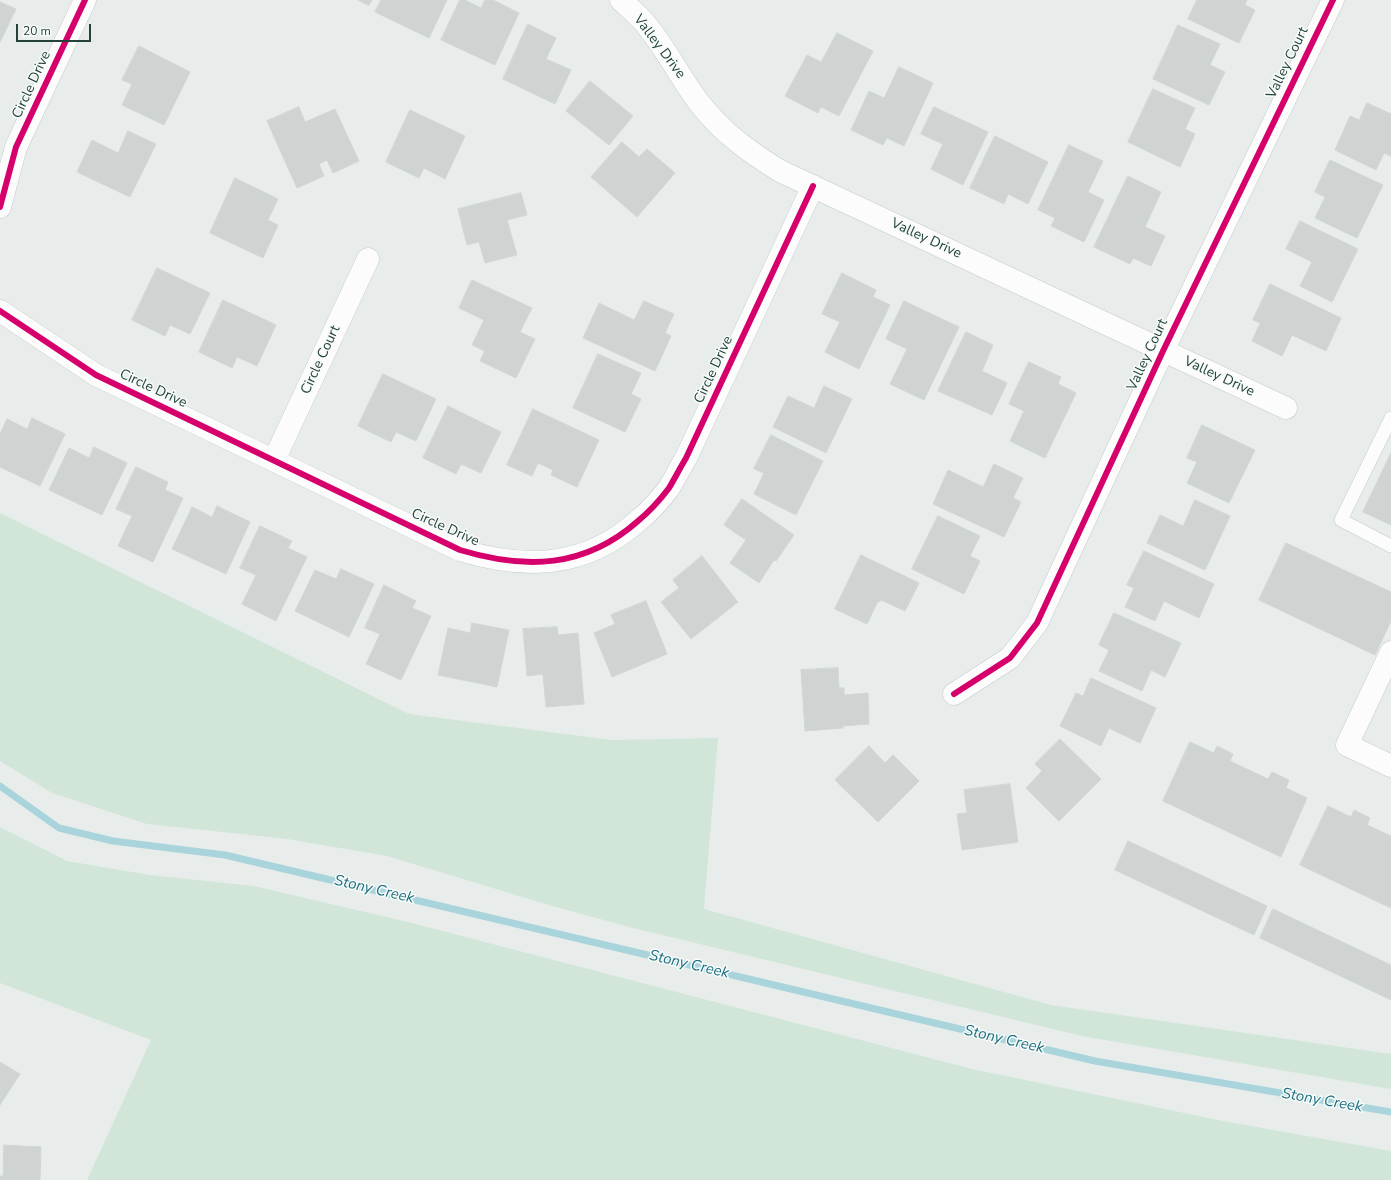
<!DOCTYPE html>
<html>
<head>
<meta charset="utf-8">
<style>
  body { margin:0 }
  #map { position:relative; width:1391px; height:1180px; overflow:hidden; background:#e8edeb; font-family:"Nunito Sans",sans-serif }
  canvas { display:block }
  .scale { position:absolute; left:16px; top:24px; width:75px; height:18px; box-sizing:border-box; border:2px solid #24423a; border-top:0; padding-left:5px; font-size:12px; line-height:14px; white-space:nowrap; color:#24423a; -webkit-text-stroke:3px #f7fbf9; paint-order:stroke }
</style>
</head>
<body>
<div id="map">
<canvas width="1391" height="1180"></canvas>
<div class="scale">20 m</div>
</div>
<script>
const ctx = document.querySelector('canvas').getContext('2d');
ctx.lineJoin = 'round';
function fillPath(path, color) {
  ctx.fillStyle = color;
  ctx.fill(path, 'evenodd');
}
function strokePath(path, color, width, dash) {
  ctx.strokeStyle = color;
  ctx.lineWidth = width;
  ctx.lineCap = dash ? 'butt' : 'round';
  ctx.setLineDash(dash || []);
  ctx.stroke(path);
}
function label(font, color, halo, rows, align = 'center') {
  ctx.font = font + ' "Nunito Sans",sans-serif';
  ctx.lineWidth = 3;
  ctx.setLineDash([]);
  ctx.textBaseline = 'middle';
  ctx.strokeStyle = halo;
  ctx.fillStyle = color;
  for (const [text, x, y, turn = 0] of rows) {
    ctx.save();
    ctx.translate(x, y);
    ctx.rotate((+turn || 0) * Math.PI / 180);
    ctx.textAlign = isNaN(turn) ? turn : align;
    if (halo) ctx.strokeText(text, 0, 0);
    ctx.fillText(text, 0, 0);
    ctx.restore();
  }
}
const green = new Path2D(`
  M0 513 409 714 612 740 718 738 704 909 1051 1005 1391 1054V1089L1082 1036 633 928 552 906 387 856 287 839 147 824 52 793 0 761Z
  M0 827 67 861 150 875 254 886 412 923 972 1069 1223 1121 1391 1151V1180H87L151 1040 0 983Z`);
const stream = new Path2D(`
  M0 786 59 828 113 841 225 855 1095 1061 1391 1112`);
const building = new Path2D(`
  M358 0H372L369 5Z
  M381 0H447L429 38 375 12Z
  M460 0H465L481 8 485 0H493L519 13 495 65 441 40Z
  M1197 0H1247L1245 5 1255 10 1239 43 1188 19Z
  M0 2 16 9 0 42Z
  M528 24 556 38 546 59 571 70 555 104 503 79Z
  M1178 25 1220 44 1210 65 1225 72 1209 105 1153 79Z
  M837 33 873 51 839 116 821 107 818 113 785 96 807 55 821 62Z
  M139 46 190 72 164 125 122 105 132 84 122 80Z
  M899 67 933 83 904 146 887 138 883 145 851 130 869 91 884 98Z
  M590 81 633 116 609 145 566 111Z
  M1153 89 1195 108 1185 129 1195 134 1180 167 1128 142Z
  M1367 103 1391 114V156L1384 153 1376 170 1335 150 1350 116 1359 120Z
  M299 107 305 122 335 109 359 161 333 173 327 160 319 164 324 176 297 188 267 121Z
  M934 107 988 132 963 185 931 169 943 144 921 134Z
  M410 110 465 136 445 179 424 168 419 178 386 162Z
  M128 131 156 144 130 197 77 172 92 140 118 153Z
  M995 136 1048 162 1028 204 1008 194 1004 204 970 188Z
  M622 142 639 157 647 149 675 173 637 217 591 177Z
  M1069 145 1103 161 1088 192 1104 200 1084 242 1051 226 1055 218 1038 210Z
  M1330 160 1383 185 1357 238 1315 218 1325 197 1315 192Z
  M1128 176 1161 192 1145 227 1165 236 1151 266 1133 258 1130 264 1094 247Z
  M235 178 278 199 268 220 278 225 263 258 210 233Z
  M521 193 527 215 507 220 517 255 485 263 479 242 467 245 458 209Z
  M1300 221 1358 249 1332 302 1300 286 1312 262 1286 249Z
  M157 268 210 293 190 334 170 325 165 336 132 320Z
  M842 273 876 290 873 297 890 305 859 369 825 352 840 322 822 314Z
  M472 280 532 308 520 332 535 339 516 378 480 361 485 351 472 345 484 320 459 308Z
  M1270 284 1341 318 1326 351 1292 335 1282 356 1252 341 1260 323 1253 320Z
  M223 300 276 325 257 366 237 357 232 368 199 352Z
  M644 301 674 314 665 333 671 336 655 371 583 338 599 303 634 320Z
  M904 301 959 327 924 400 890 384 907 349 886 339Z
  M966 332 993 345 982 371 1007 383 992 415 938 391Z
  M598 354 641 373 631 394 641 399 625 432 573 408Z
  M1029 362 1061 377 1058 384 1076 393 1045 458 1010 441 1024 411 1009 404Z
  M383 374 436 399 416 441 396 432 391 442 358 426Z
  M824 386 852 399 826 453 773 427 788 396 814 408Z
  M448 406 501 432 481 473 461 464 456 474 423 458Z
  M533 409 599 440 577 487 551 475 553 470 538 463 532 476 507 465Z
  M32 418 65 434 40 486 0 467V434L7 419 27 429Z
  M1202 425 1255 450 1229 503 1187 483 1197 462 1187 458Z
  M771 435 823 461 796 515 754 494 764 473 754 469Z
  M94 447 127 463 102 515 49 490 69 448 89 458Z
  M1391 453V525L1363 512Z
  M994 464 1023 478 1013 498 1021 502 1004 537 933 504 948 470 983 487Z
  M136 467 168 482 165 490 183 498 153 562 118 546 132 516 116 509Z
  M742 499 794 535 776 561 774 560 759 583 730 563 746 540 724 525Z
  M1195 500 1230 516 1205 570 1147 543 1160 515 1183 526Z
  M217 506 250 522 226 574 172 549 192 507 212 517Z
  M938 516 980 536 970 556 980 561 964 594 912 569Z
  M260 526 292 541 288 548 307 557 276 621 242 604 256 575 240 568Z
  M1286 543 1391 592V621L1375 655 1259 600Z
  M1144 551 1214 584 1199 618 1164 601 1155 621 1125 607 1134 588 1127 585Z
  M861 555 919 583 905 611 881 600 880 602 878 601 867 624 835 609Z
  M702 556 738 602 691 639 661 602 679 588 673 580Z
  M341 569 374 584 349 637 295 611 315 570 336 579Z
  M384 585 416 601 412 608 431 616 401 680 366 664 380 634 365 628Z
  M646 601 667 654 612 677 594 633 615 624 611 615Z
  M1114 613 1181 643 1165 677 1151 670 1142 691 1099 671 1109 650 1099 645Z
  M472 623 509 630 497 687 438 675 448 628 470 633Z
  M557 627 558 635 578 633 584 704 546 707 543 674 527 676 523 629Z
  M838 668 839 688H844V695L868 693 869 724 843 726V728L805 731 801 670Z
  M1091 678 1156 708 1140 743 1109 728 1101 746 1060 726 1076 693 1083 696Z
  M1060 739 1101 779 1059 821 1026 788 1042 771 1035 764Z
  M1190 742 1214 753 1217 746 1233 754 1230 761 1268 779 1272 772 1289 780 1286 788 1307 798 1281 857 1163 801Z
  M869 746 885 763 893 755 919 781 878 822 835 780Z
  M1010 784 1018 842 962 850 957 814 967 813 964 790Z
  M1328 806 1351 817 1354 810 1370 818 1367 825 1391 836V908L1300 865Z
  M1128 841 1267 906 1254 935 1115 870Z
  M1273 909 1391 965V1000L1260 938Z
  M0 1062 20 1074 0 1105Z
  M4 1145 41 1147 40 1180H0V1176H3Z`);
const lane = new Path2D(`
  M1391 418 1341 520 1391 546`);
const street = new Path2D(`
  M621 0C628 7 636 13 643 21 665 46 680 78 700 104 724 134 748 151 780 171L1286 408
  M0 207 16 147 85 0
  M0 311 96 375 460 550C526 570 585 568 638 521 650 511 660 500 669 488 675 478 680 468 686 458L813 186
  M274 460 368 259
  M1391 652 1347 745 1391 766
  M954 694 1010 658 1037 623 1163 351 1333 0`);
const cycleway = new Path2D(`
  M0 207 16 147 85 0
  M0 311 96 375 460 550C526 570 585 568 638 521 650 511 660 500 669 488 675 478 680 468 686 458L813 186
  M954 694 1010 658 1037 623 1163 351 1333 0`);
const streetNames = [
  ["Valley Drive",659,47,53],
  ["Valley Court",1288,63,-64],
  ["Circle Drive",32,85,-65],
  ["Valley Drive",926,239,25],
  ["Valley Court",1148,355,-65],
  ["Circle Court",321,360,-65],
  ["Circle Drive",714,370,-65],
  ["Valley Drive",1219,377,25],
  ["Circle Drive",153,389,25],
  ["Circle Drive",445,528,24]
];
const waterNames = [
  ["Stony Creek",374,890,13],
  ["Stony Creek",689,965,13],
  ["Stony Creek",1004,1040,13],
  ["Stony Creek",1322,1101,10]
];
fillPath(green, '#d1e6d8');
strokePath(stream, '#a9d4db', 7);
fillPath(building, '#cfd4d2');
strokePath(building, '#d1d6d4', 1);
strokePath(lane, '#c5cac8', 14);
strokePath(street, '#c5cac8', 23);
strokePath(lane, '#fcfcfc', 13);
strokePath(street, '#fcfcfc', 22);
strokePath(cycleway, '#d6006c', 6);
label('14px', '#24423a', '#f7fbf9', streetNames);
label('italic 15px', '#1c6f80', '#f7fbf9', waterNames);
</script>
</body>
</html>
